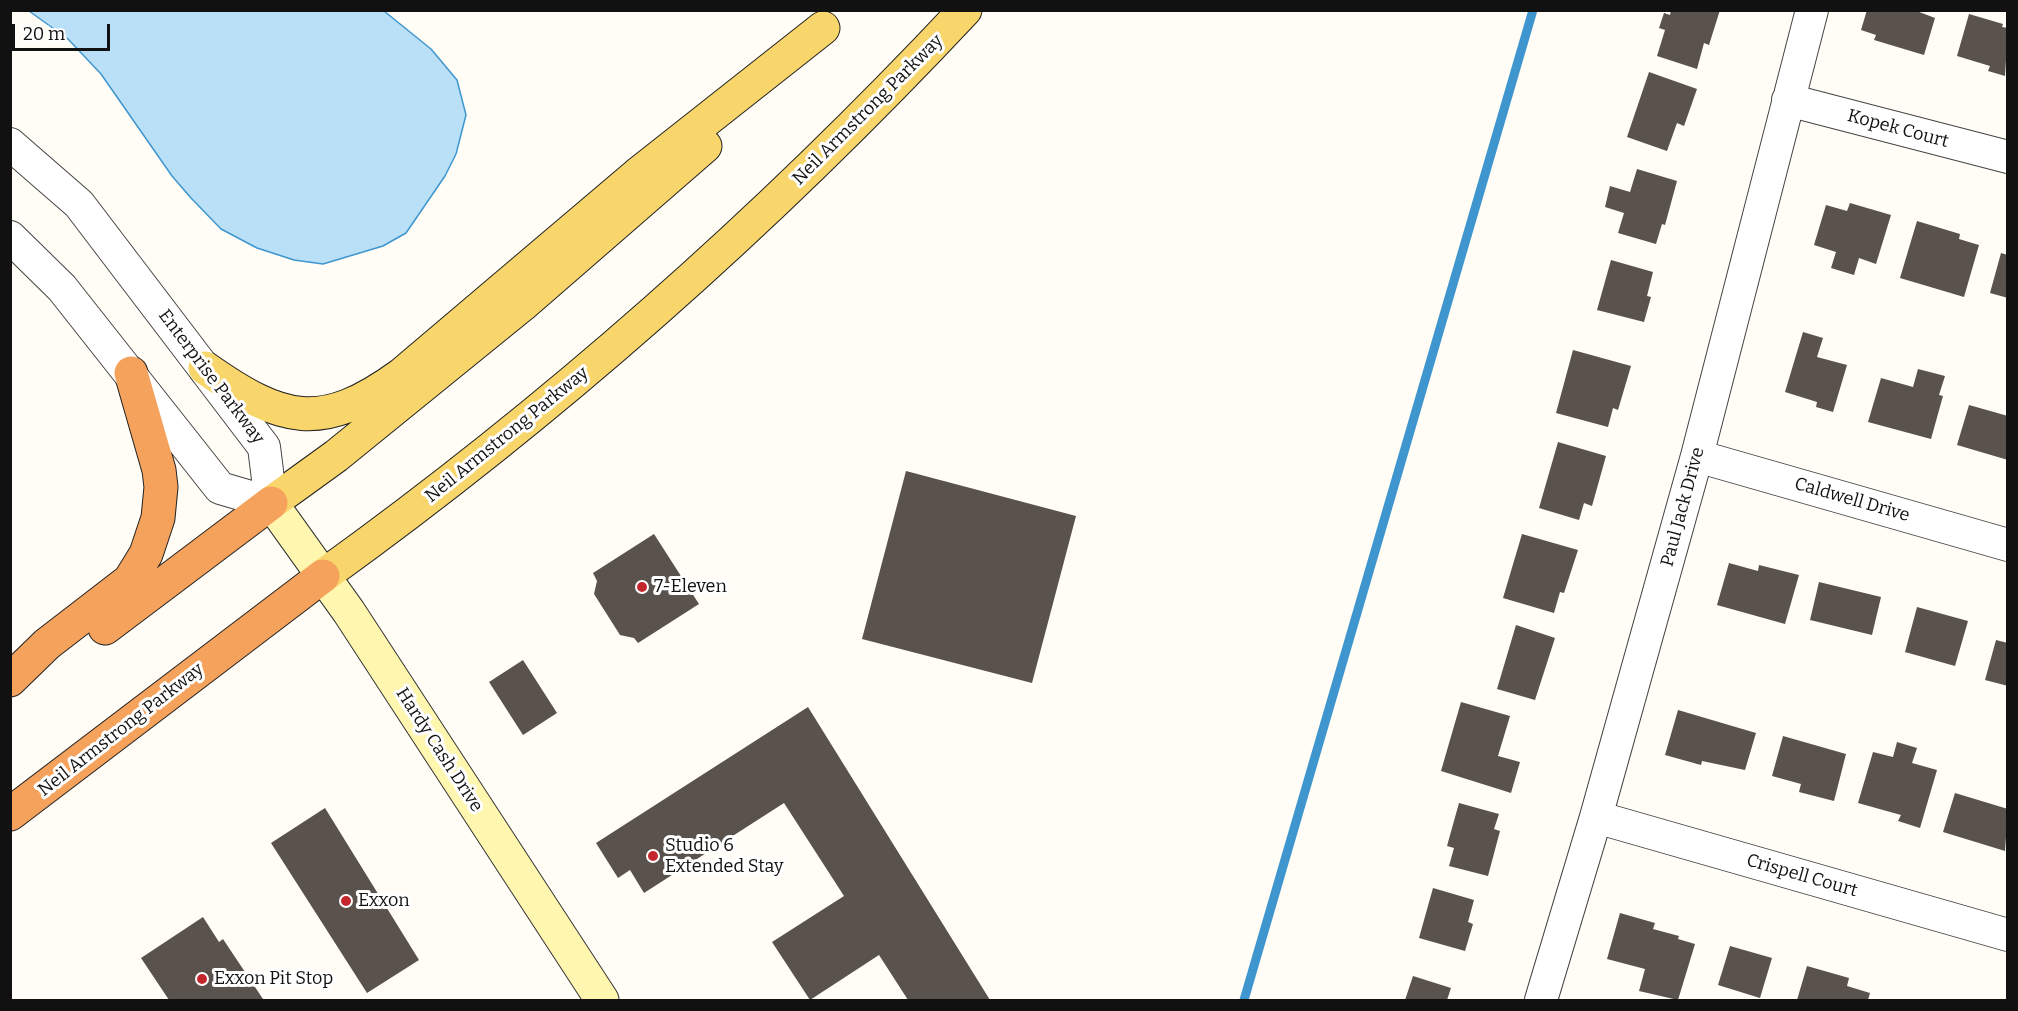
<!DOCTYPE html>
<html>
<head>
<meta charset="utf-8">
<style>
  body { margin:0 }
  #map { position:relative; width:2018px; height:1011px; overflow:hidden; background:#fffdf5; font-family:Bitter,serif }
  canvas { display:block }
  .frame { position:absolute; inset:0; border:12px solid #111; pointer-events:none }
  .scale { position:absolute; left:12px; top:24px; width:98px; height:27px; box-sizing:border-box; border:3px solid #111; border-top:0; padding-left:8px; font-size:18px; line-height:21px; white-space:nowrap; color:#111; -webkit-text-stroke:4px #fff; paint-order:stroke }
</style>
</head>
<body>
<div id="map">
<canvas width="2018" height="1011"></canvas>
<div class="frame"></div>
<div class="scale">20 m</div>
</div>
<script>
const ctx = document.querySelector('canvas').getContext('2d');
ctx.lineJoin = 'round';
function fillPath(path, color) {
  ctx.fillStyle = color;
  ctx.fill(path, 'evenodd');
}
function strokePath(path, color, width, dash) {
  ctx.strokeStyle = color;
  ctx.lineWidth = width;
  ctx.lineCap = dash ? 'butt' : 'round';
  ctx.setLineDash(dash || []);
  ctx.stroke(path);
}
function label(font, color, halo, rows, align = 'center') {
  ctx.font = font + ' Bitter,serif';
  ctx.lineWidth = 6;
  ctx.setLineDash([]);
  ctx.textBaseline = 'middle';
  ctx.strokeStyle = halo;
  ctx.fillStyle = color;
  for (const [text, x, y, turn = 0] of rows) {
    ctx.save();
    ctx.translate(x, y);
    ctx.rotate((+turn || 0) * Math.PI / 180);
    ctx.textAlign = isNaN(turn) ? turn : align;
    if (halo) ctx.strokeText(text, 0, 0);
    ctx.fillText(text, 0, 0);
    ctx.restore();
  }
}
const water = new Path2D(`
  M29 11H384L431 49 457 80 466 115 456 154 445 176 406 233 383 246 323 264 294 260 257 248 221 229 191 198 172 176 101 74 68 39Z`);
const stream = new Path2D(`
  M1244 1000 1533 10`);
const building = new Path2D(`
  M1671 10H1720L1709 45 1704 43 1697 69 1657 56 1665 30 1659 28 1664 13 1670 15Z
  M1867 10H1914L1935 18 1924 55 1874 40 1876 35 1861 30Z
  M1969 14 2003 24 2002 27 2008 28 2005 76 1988 71 1990 66 1957 56Z
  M1649 72 1697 89 1684 126 1677 123 1667 151 1627 137Z
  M1637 169 1677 181 1665 225 1662 224 1656 244 1618 233 1624 213 1605 207 1610 186 1630 192Z
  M1850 203 1891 215 1876 264 1859 258 1854 275 1831 268 1836 252 1814 245 1826 205 1847 211Z
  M1917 221 1960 234 1959 239 1979 245 1964 297 1900 278Z
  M2001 253 2008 255V298L1990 293Z
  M1611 260 1653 272 1647 296 1651 297 1644 322 1597 310Z
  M1803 332 1823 338 1817 357 1847 365 1833 412 1816 407 1817 402 1785 392Z
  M1573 350 1631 366 1618 410 1613 408 1608 427 1556 413Z
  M1918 369 1945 376 1939 395 1943 396 1931 439 1868 422 1881 378 1913 387Z
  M1969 405 2008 416V460L1957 445Z
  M1558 442 1606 456 1592 506 1584 503 1579 520 1539 508Z
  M906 471 1076 516 1032 683 862 639Z
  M654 534 699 604 638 643 634 638 620 635 594 594 597 581 593 573Z
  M1522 534 1578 550 1564 593 1560 592 1554 613 1503 598Z
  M1729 563 1758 571 1759 565 1799 575 1785 624 1717 605Z
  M1819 582 1881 597 1872 635 1810 620Z
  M1917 607 1968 621 1955 666 1905 652Z
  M1516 625 1555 638 1535 700 1497 689Z
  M1996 640 2008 643V686L1985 680Z
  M523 660 557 713 523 735 489 682Z
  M1461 702 1510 716 1498 756 1520 762 1511 793 1441 771Z
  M808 707 990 1000H908L879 955 810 1000 772 942 844 896 784 803 644 893 630 870 618 878 596 843Z
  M1678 710 1756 733 1745 770 1702 761 1701 765 1665 755Z
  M1783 736 1846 754 1834 801 1799 792 1801 784 1772 776Z
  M1897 742 1917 748 1912 763 1937 770 1920 828 1898 821 1901 815 1858 803 1873 752 1893 757Z
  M1955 793 2008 809 2005 851 1943 832Z
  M1459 803 1499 814 1494 829 1500 831 1488 876 1449 866 1454 848 1447 846Z
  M325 808 419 960 367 993 271 843Z
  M1433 888 1474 900 1468 922 1473 924 1465 951 1419 938Z
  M1620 913 1655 923 1653 929 1679 936 1678 939 1695 944 1678 1000 1639 991 1645 969 1607 959Z
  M203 917 219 942 223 939 263 999 261 1000H169L141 958Z
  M1730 946 1772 958 1760 998 1718 985Z
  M1807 966 1849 978 1847 986 1870 993 1868 1000H1797Z
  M1413 976 1451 988 1447 1000H1405Z`);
const street = new Path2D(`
  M1788 100 2008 157
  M10 144 79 204 264 447 271 503 220 488 62 288 10 237
  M1697 456 2008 545
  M1596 817 2008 935
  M1541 1000 1596 817 1697 456 1812 10`);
const secondary = new Path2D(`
  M271 503 349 612 602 1000`);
const primary = new Path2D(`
  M205 368C282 422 321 433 401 375L638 174 823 28
  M271 503 336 456 522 305 705 146
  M323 576C555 409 769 219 965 10`);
const highway = new Path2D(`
  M105 628 271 503
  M10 680 47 644 130 580 146 554 158 518 161 487 159 470 131 373
  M10 814 323 576`);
const markers = [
  [642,587,6,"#c4262e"],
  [653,856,6,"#c4262e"],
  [346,901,6,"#c4262e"],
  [202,979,6,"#c4262e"]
];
const streetNames = [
  ["Neil Armstrong Parkway",868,110,-45],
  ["Kopek Court",1898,129,15],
  ["Enterprise Parkway",211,377,53],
  ["Neil Armstrong Parkway",507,435,-39],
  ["Caldwell Drive",1852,500,16],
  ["Paul Jack Drive",1683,507,-75],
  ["Neil Armstrong Parkway",121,730,-38],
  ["Hardy Cash Drive",439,750,57],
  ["Crispell Court",1802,876,16]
];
const poiNames = [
  ["7-Eleven",654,587],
  ["Studio 6",665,846],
  ["Extended Stay",665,867],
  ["Exxon",358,901],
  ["Exxon Pit Stop",214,979]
];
fillPath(water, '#b9e0f7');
strokePath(water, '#3f96cf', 1.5);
strokePath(stream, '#3f96cf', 9);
fillPath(building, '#5a524d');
strokePath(street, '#444', 34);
strokePath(secondary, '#333', 35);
strokePath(primary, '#222', 35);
strokePath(highway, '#222', 35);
strokePath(street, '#fff', 32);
strokePath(secondary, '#fff6b0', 33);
strokePath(primary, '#f9d66b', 33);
strokePath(highway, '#f5a25d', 33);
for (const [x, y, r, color] of markers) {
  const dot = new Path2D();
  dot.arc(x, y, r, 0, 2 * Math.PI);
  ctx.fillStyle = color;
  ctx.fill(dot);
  strokePath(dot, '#fff', 2);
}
label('18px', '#111', '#fff', streetNames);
label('18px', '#111', '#fff', poiNames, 'left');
</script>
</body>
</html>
